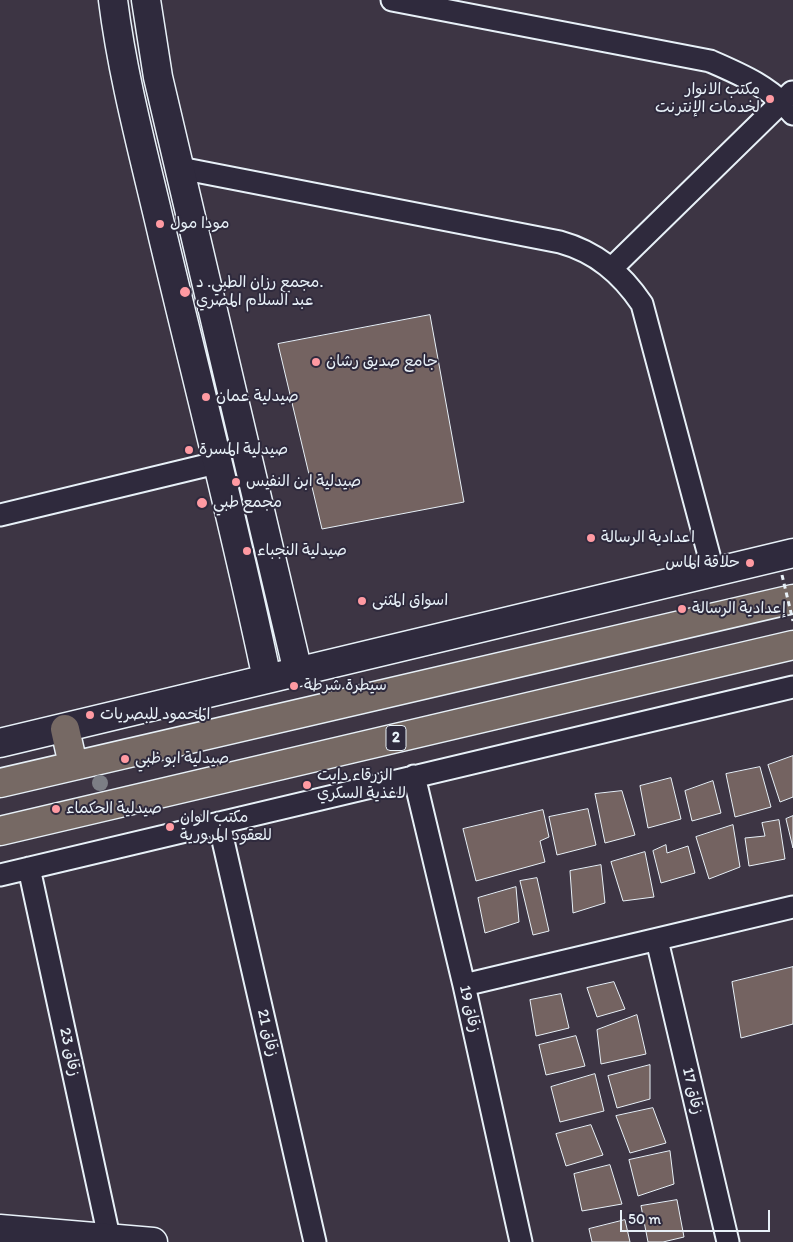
<!DOCTYPE html>
<html>
<head>
<meta charset="utf-8">
<style>
  body { margin:0 }
  #map { position:relative; width:793px; height:1242px; overflow:hidden; background:#3d3544; font-family:Itim,sans-serif }
  canvas { display:block }
  .scale { position:absolute; left:620px; top:1210px; width:150px; height:22px; box-sizing:border-box; border:2px solid #e8f1f8; border-top:0; padding-left:6px; font-size:15px; line-height:18px; white-space:nowrap; color:#e8f1f8; -webkit-text-stroke:4px #2f2a3d; paint-order:stroke }
</style>
</head>
<body>
<div id="map">
<canvas width="793" height="1242"></canvas>
<div class="scale">50 m</div>
</div>
<script>
const ctx = document.querySelector('canvas').getContext('2d');
ctx.lineJoin = 'round';
function fillPath(path, color) {
  ctx.fillStyle = color;
  ctx.fill(path, 'evenodd');
}
function strokePath(path, color, width, dash) {
  ctx.strokeStyle = color;
  ctx.lineWidth = width;
  ctx.lineCap = dash ? 'butt' : 'round';
  ctx.setLineDash(dash || []);
  ctx.stroke(path);
}
function label(font, color, halo, rows, align = 'center') {
  ctx.font = font + ' Itim,"Playpen Sans Arabic",sans-serif';
  ctx.lineWidth = 4;
  ctx.setLineDash([]);
  ctx.textBaseline = 'middle';
  ctx.strokeStyle = halo;
  ctx.fillStyle = color;
  for (const [text, x, y, turn = 0] of rows) {
    ctx.save();
    ctx.translate(x, y);
    ctx.rotate((+turn || 0) * Math.PI / 180);
    ctx.textAlign = isNaN(turn) ? turn : align;
    if (halo) ctx.strokeText(text, 0, 0);
    ctx.fillText(text, 0, 0);
    ctx.restore();
  }
}
const building = new Path2D(`
  M430 315 464 502 322 529 278 344Z
  M793 756V797L780 802 768 765Z
  M760 767 771 807 735 817 726 774Z
  M671 778 681 819 648 828 640 786Z
  M713 781 721 813 692 821 685 791Z
  M622 791 635 835 605 843 595 794Z
  M588 809 596 845 557 855 549 817Z
  M543 810 549 837 540 841 545 862 476 881 463 829Z
  M793 816V848L786 819Z
  M779 820 785 859 749 866 745 838 765 836 762 823Z
  M733 825 740 867 709 879 696 837Z
  M666 845 667 853 688 846 695 873 661 883 653 851Z
  M645 852 654 897 623 901 611 862Z
  M601 865 605 903 573 913 570 871Z
  M537 878 549 931 533 935 520 881Z
  M516 887 519 922 485 933 478 898Z
  M793 967V1024L741 1038 732 982Z
  M614 982 625 1009 597 1017 587 988Z
  M561 994 569 1028 536 1036 530 1000Z
  M637 1015 646 1054 601 1064 597 1030Z
  M576 1036 585 1066 546 1075 539 1045Z
  M650 1065V1099L617 1108 608 1076Z
  M595 1074 604 1111 560 1122 551 1087Z
  M653 1108 666 1143 630 1153 616 1116Z
  M591 1125 603 1155 566 1166 556 1134Z
  M670 1151 674 1184 638 1196 629 1160Z
  M610 1165 622 1204 582 1211 574 1174Z
  M677 1200 684 1237 663 1242H648L641 1206Z
  M625 1220 630 1242H592L589 1229Z`);
const street = new Path2D(`
  M392 0 710 61C740 74 771 87 793 114
  M180 168 560 242C596 252 621 273 642 304L714 574
  M612 268 792 92
  M0 515 216 463
  M414 776 464 985 521 1242
  M219 823 315 1242
  M29 868 109 1237
  M0 875 793 687
  M657 940 728 1242
  M464 985 793 907`);
const secondary = new Path2D(`
  M113 0C123 80 145 159 163 237 198 384 236 531 267 679
  M146 0 158 77 298 672
  M0 743 793 553
  M0 1229 153 1242`);
const highway = new Path2D(`
  M65 729 73 765
  M0 783 793 599
  M0 831 793 645`);
const pathBridge = new Path2D(`
  M782 575 793 621`);
const trees = [
  [100,783]
];
const markers = [
  [770,99,5,"#ff9aa2"],
  [160,224,5,"#ff9aa2"],
  [185,292,6,"#ff9aa2"],
  [316,362,5,"#ff9aa2"],
  [206,397,5,"#ff9aa2"],
  [189,450,5,"#ff9aa2"],
  [236,482,5,"#ff9aa2"],
  [202,503,6,"#ff9aa2"],
  [591,538,5,"#ff9aa2"],
  [247,551,5,"#ff9aa2"],
  [750,563,5,"#ff9aa2"],
  [362,601,5,"#ff9aa2"],
  [682,609,5,"#ff9aa2"],
  [294,686,5,"#ff9aa2"],
  [90,715,5,"#ff9aa2"],
  [125,759,5,"#ff9aa2"],
  [307,785,5,"#ff9aa2"],
  [56,809,5,"#ff9aa2"],
  [170,827,5,"#ff9aa2"]
];
const shields = [
  [396,738,20]
];
const shieldNames = [
  ["2",396,738]
];
const poiNames = [
  ["مكتب الانوار",760,90,"right"],
  ["لخدمات الإنترنت",760,108,"right"],
  ["مودا مول",170,224],
  ["مجمع رزان الطبي. د.",196,283],
  ["عبد السلام المصري",196,301],
  ["جامع صديق رشان",326,362],
  ["صيدلية عمان",216,397],
  ["صيدلية المسرة",199,450],
  ["صيدلية ابن النفيس",246,482],
  ["مجمع طبي",213,503],
  ["اعدادية الرسالة",601,538],
  ["صيدلية النجباء",257,551],
  ["حلاقة الماس",740,563,"right"],
  ["اسواق المثنى",372,601],
  ["إعدادية الرسالة",692,609],
  ["سيطرة شرطة",304,686],
  ["المحمود للبصريات",100,715],
  ["صيدلية ابو ظبي",135,759],
  ["الزرقاء دايت",317,776],
  ["لاغذية السكري",317,794],
  ["صيدلية الحكماء",66,809],
  ["مكتب الوان",180,818],
  ["للعقود المرورية",180,836]
];
const streetNames = [
  ["زقاق 19",469,1009,77],
  ["زقاق 21",267,1033,77],
  ["زقاق 23",69,1052,78],
  ["زقاق 17",692,1091,77]
];
fillPath(building, '#746361');
strokePath(building, '#e8f1f8', 1);
strokePath(street, '#e8f1f8', 25);
strokePath(secondary, '#e8f1f8', 31);
strokePath(highway, '#e8f1f8', 31);
strokePath(street, '#2f2a3d', 21);
strokePath(secondary, '#2f2a3d', 28);
strokePath(highway, '#766964', 28);
strokePath(pathBridge, '#e8f1f8', 3, [5, 4]);
ctx.fillStyle = '#7c7e85';
for (const [x, y] of trees) {
  ctx.beginPath();
  ctx.arc(x, y, 8, 0, 2 * Math.PI);
  ctx.fill();
}
for (const [x, y, r, color] of markers) {
  const dot = new Path2D();
  dot.arc(x, y, r, 0, 2 * Math.PI);
  ctx.fillStyle = color;
  ctx.fill(dot);
  strokePath(dot, '#2f2a3d', 2);
}
for (const [x, y, w] of shields) {
  const box = new Path2D();
  box.roundRect(x - w / 2, y - 12.5, w, 25, 4);
  ctx.fillStyle = '#2f2a3d';
  ctx.fill(box);
  strokePath(box, '#e8f1f8', 1);
}
label('bold 15px', '#e8f1f8', null, shieldNames);
label('16px', '#e8f1f8', '#2f2a3d', poiNames, 'left');
label('16px', '#e8f1f8', '#2f2a3d', streetNames);
</script>
</body>
</html>
